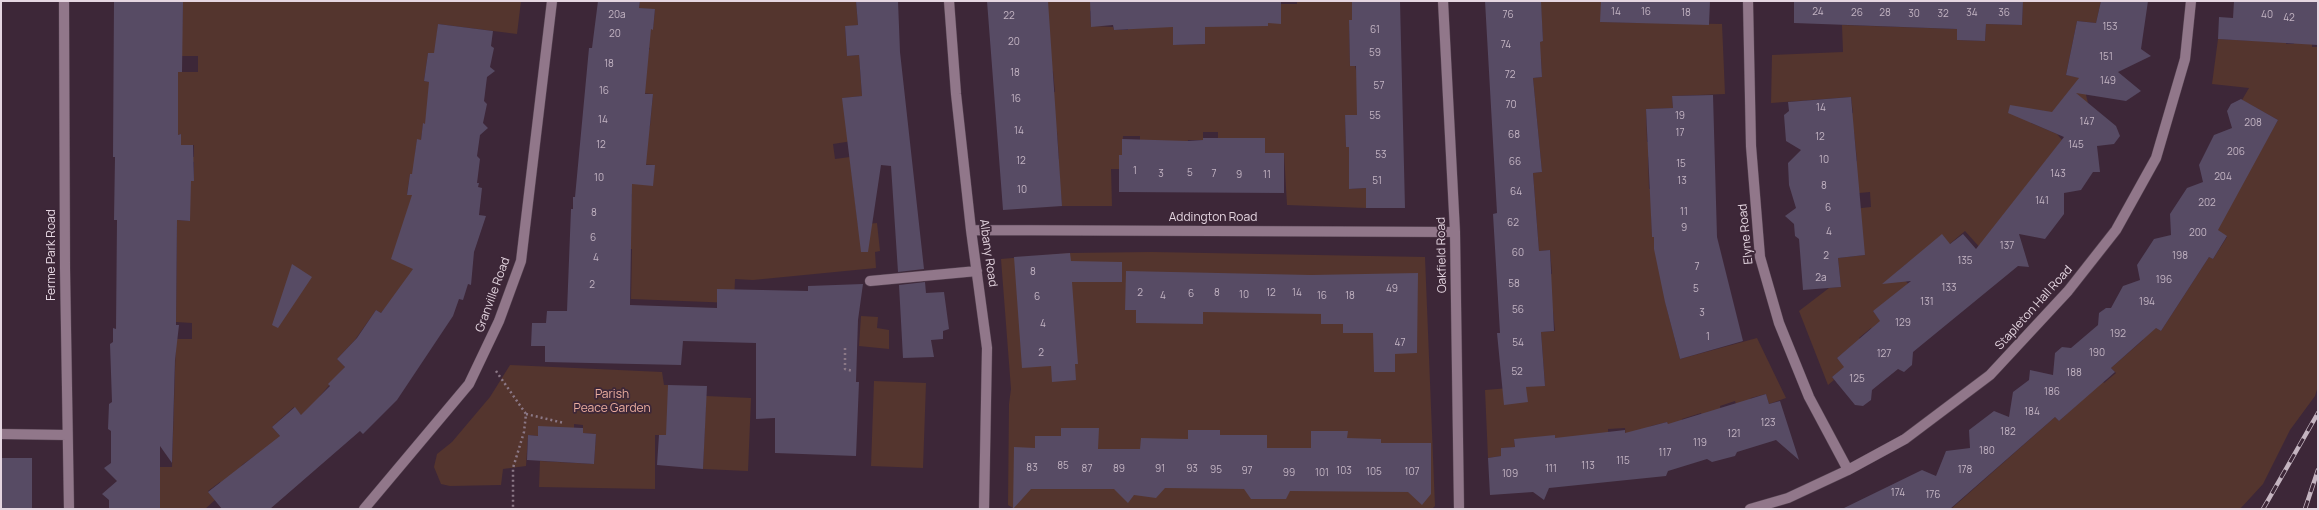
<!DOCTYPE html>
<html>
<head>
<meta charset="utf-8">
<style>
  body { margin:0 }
  #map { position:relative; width:2319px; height:510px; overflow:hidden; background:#3d2738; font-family:Manrope,sans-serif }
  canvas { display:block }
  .frame { position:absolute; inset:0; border:2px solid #e5d6e1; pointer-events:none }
</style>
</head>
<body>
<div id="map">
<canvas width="2319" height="510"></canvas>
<div class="frame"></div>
</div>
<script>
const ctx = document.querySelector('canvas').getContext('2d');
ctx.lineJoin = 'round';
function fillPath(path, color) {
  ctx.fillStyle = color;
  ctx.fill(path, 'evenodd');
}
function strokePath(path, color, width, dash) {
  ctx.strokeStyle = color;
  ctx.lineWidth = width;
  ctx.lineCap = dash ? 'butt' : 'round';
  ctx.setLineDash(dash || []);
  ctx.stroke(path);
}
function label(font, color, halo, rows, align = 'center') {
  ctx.font = font + ' Manrope,sans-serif';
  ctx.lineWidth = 3.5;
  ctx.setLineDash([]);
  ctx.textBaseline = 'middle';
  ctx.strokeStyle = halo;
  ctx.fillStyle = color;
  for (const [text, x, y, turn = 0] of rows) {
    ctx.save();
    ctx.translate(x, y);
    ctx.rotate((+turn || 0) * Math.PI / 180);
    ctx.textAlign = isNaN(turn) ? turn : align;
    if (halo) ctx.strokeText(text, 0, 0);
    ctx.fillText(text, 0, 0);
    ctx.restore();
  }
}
const green = new Path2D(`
  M160 1H521L517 34 438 24 436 45 447 54 428 53 424 81 429 82 440 126 423 124 421 140H417L415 154 433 177 410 174 407 194 426 197 421 262 381 313 376 310 355 340 337 359 345 367 320 396 329 405 312 428 294 407 272 427 287 444 263 464 256 455 242 465 227 491 220 482 208 491 215 500 205 509H160L150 467H172L176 339H192V323L176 322 177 220 190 221V203L176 181H194V162L171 157H194V145H181V134L178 135 172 72H198V56H159L182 31 183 2Z
  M640 1H856L858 25 845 27 847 56 859 55 862 96 843 98 865 139 833 144 835 159 850 157 858 225 877 223 880 251 875 252 876 268 753 280 735 279 734 303 631 299 632 249H625L632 194 629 193 630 180 654 165 637 164 650 126 653 94 629 92 650 48 634 46 637 28 653 29 655 10 639 8Z
  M1030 1H1098V10L1090 11 1091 26 1113 27 1114 30H1128L1127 21 1173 22 1174 45 1205 44V21L1250 19V26H1267L1268 23H1281V4H1297V1H1352L1364 20 1349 21 1350 66H1355L1356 70 1364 115H1345L1346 146 1357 147 1350 189 1366 188V208L1287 205 1284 153H1265V138H1242L1218 154V132H1203V140H1188V155H1140V136H1123L1122 155H1119V169H1111L1112 206H1062L1061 193 1045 194 1042 160 1059 159 1057 131 1039 132 1036 94 1055 92 1053 71 1035 72Z
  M1528 1H1601V22L1722 24 1725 94 1672 96 1673 108 1646 109 1647 142 1675 141V156L1648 157 1649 189H1676L1651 205 1652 237H1654L1667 309 1680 359 1757 338 1786 398 1769 404 1766 394 1751 398 1739 413 1735 401 1720 406 1723 418 1705 424 1701 413 1682 419 1684 429 1671 434 1667 422 1651 426 1626 443 1625 428 1608 429 1609 445 1578 439 1514 440 1515 447 1501 448V456L1488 458 1485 390 1545 385 1541 332 1555 331 1553 311 1541 312 1539 275 1552 274 1550 250 1539 251 1533 173 1542 172 1533 78 1542 77 1541 58H1532L1531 42 1543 41 1541 7Z
  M2023 1H2101L2096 23 2077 21 2066 75 2088 79 2086 95 2088 103 2052 113 2034 109 2031 123 2057 134 2062 140 1983 251 1965 231 1939 253 1909 262 1898 271 1919 298 1873 311 1888 330 1879 337 1871 328 1859 338 1867 348 1847 350 1837 358 1845 367 1832 377 1834 380 1828 385 1799 311 1829 288 1841 287 1838 258 1865 255 1834 211 1871 207 1870 192 1859 193 1830 164 1857 161 1854 132 1826 115 1853 113 1851 97 1771 103 1772 55 1843 52 1842 25 1957 29V40L1985 41 1986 24 2022 25Z
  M2295 35 2312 40V47H2318V386L2315 396 2290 430 2263 484 2240 509H1951L2055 417 2059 421 2079 403 2099 377 2104 383 2116 373 2111 368 2143 340 2142 338 2153 326 2161 331 2209 257 2213 259 2227 237 2216 229 2278 120 2242 100 2249 88 2212 84 2218 39 2254 41 2286 38V44H2294Z
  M1152 252 1425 257 1434 482 1435 506 1432 509 1013 508 1008 505 1009 404 1011 389 1001 259 1070 253Z
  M861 316 878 317 877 328 889 330V349L859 346Z
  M510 365 662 372 664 385H668V435H655V489L539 487 540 461 594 464 596 434 583 433V425L574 424V433L557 427H538V436L528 435 526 466 503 469 501 485 450 486 441 484 434 467 437 454 452 442 490 397Z
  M874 381 926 383 923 468 871 466Z
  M706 396 751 398 748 471 703 469Z`);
const building = new Path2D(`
  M114 1 183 2 182 72H178V135L181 134V145H193L194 181H191L190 221 177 220 176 325H179L175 360 172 463 160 446V509H109V500L102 494 117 481 104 468 111 463V431L108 429 109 404 112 402 110 344 113 342V328L116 329 117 220H114L115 157H113Z
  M598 1H640L639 8 655 9 653 30 651 29 645 94H653L646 165H655L653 186 632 184 630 305 717 308V289L808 291V286L863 284 858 320 856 382H859L856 456 775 453V418L756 419V343L683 341 681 365 545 362V346H531L532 323H546L547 311H567L571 209H573V197H575L589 48H592Z
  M856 1H898L900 52 924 269 898 272 891 166 881 165 868 252H861L842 98 862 96 859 55 847 56 845 26 858 25Z
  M987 1H1048L1062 206 1003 210Z
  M1090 1H1281V24L1268 23V26L1205 27V44L1173 45V27L1114 30 1113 25 1091 27Z
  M1352 1H1400L1405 208H1366V188L1349 189V147H1346L1345 115H1357L1356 66H1350L1349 20H1352Z
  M1485 1H1541L1543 41 1540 42 1542 77 1533 78 1542 172 1533 173 1539 251 1550 250 1554 331 1541 332 1545 386 1526 387 1528 402 1504 405 1497 333H1500L1493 214 1497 213Z
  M1601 1H1710L1709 25 1600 22Z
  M1794 1H2023L2022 25 1986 24 1985 41 1957 40V29L1794 23Z
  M2101 1H2148L2141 49 2151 56 2118 72 2141 91 2126 101 2076 93 2116 126 2120 136 2114 144 2097 146 2100 172H2093L2081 190 2064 193V214L2045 239 2019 234 2029 267 2018 266 1913 352 1912 365 1904 372 1898 369 1872 390 1871 400 1863 406 1855 405 1832 377 1844 367 1837 358 1880 321 1873 311 1911 281 1882 284 1942 234 1950 244 1963 234 1976 249 2064 137 2008 113 2010 105 2052 112 2079 78 2066 75 2077 21 2096 23Z
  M2234 1H2318V45L2218 39 2219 17 2233 18Z
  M438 24 493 31 491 46 494 48 490 67 495 71 487 77 484 101 487 104 483 123 488 128 480 135 477 156 480 159 477 183H479L478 187 482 188 479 215 486 216 474 252 471 285 468 284 463 300 459 299 453 316 397 400 363 434 360 431 270 509H222L208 492 280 436 272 427 295 407 301 415 330 386 328 384 345 367 337 359 357 338 376 310 381 313 413 269 391 259 412 195H407L410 174H412L417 139 421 140 423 123 425 124 429 82 424 81 428 53H434Z
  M1713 95 1717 237 1743 341 1680 359 1665 302 1654 249V237H1652L1646 109 1673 108 1672 96Z
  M1851 97 1865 255 1838 258 1841 287 1803 290 1799 239 1795 236 1794 224 1785 216 1796 208 1789 185 1788 163 1801 150 1786 141 1784 115 1789 111 1788 102Z
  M2241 99 2278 120 2218 230 2227 236 2213 259 2209 257 2161 331 2156 328 2111 368 2115 372 2059 421 2055 417 1950 509H1842L1922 470 1936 476 1946 451 1970 448 1969 430 1994 411 2009 417 2013 392 2029 380 2030 370 2053 375 2055 353 2062 347 2071 348 2098 325 2099 313 2106 308H2111L2123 286 2140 280 2137 265 2154 239 2171 235 2170 214 2187 188 2203 182 2199 165 2214 135 2232 128 2227 111 2231 104Z
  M1203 138H1265V153H1284V193L1119 192V155H1122V139L1188 141 1203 140Z
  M1070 253 1071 261 1122 262V282H1072L1078 364H1075L1076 380 1052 382 1051 366 1022 368 1014 257Z
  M292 264 312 277 278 328 272 325Z
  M1126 271 1311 275 1418 273 1417 353 1395 354V372H1374L1373 333H1343V324H1321V314L1203 312V324L1136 323V310H1125Z
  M925 282 926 293 944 292 949 329 943 331V339L931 340 934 357 903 358 899 285Z
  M668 385 707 386 703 469 657 465 659 435H666Z
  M1766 394 1769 404 1780 401 1799 460 1776 440 1737 452 1735 456 1712 462 1707 459 1668 471 1666 476 1549 488 1544 500 1533 492 1490 495 1488 458 1501 456V448L1515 447 1514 439 1555 435V438L1625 430V433L1667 422 1668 424Z
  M538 426 583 428V433L596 434 594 464 527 460 528 435 538 436Z
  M1061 428H1099L1098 449H1140L1141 438 1188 439V430H1220V435H1267V448H1311V431H1348L1347 438 1381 439V443H1431V494L1422 505 1408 492 1290 491 1286 499H1251L1244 489 1165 488 1156 498 1134 495 1128 503 1114 489H1031L1013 509 1014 447 1035 448V436H1061Z
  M1 458H32V509H1Z`);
const path = new Path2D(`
  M845 348V369L853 371
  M496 371 526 414 524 432 513 468V509
  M526 414 564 423`);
const minor = new Path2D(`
  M64 1 65 268 69 509
  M949 1 956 94 971 230 987 348 984 509
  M1443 1 1455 232 1459 509
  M1748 1 1751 146 1760 257 1779 323 1809 397 1848 470
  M971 230 1455 232
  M870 281 977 271
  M1 434 67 435
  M364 509 469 384 499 321 521 261 552 1
  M1750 509 1788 498 1848 470 1905 439 1990 375 2068 291 2116 230 2156 158 2185 59 2191 1`);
const rail = new Path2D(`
  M2263 509 2318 413
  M2305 509 2318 470`);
const numberNames = [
  ["14",1616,12],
  ["16",1646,12],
  ["24",1818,12],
  ["18",1686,13],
  ["26",1857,13],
  ["28",1885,13],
  ["34",1972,13],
  ["36",2004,13],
  ["30",1914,14],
  ["32",1943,14],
  ["20a",617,15],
  ["76",1508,15],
  ["40",2267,15],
  ["22",1009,16],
  ["42",2289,18],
  ["153",2110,27],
  ["61",1375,30],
  ["20",615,34],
  ["20",1014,42],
  ["74",1506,45],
  ["59",1375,53],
  ["151",2106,57],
  ["18",609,64],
  ["18",1015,73],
  ["72",1510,75],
  ["149",2108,81],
  ["57",1379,86],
  ["16",604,91],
  ["16",1016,99],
  ["70",1511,105],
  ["14",1821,108],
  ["55",1375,116],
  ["19",1680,116],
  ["14",603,120],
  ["147",2087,122],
  ["208",2253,123],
  ["14",1019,131],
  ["17",1680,133],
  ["68",1514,135],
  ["12",1820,137],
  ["12",601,145],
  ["145",2076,145],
  ["206",2236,152],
  ["53",1381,155],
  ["10",1824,160],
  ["12",1021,161],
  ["66",1515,162],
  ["15",1681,164],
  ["1",1135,171],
  ["5",1190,173],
  ["3",1161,174],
  ["7",1214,174],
  ["143",2058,174],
  ["9",1239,175],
  ["11",1267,175],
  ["204",2223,177],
  ["10",599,178],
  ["51",1377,181],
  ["13",1682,181],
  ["8",1824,186],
  ["10",1022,190],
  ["64",1516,192],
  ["141",2042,201],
  ["202",2207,203],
  ["6",1828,208],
  ["11",1684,212],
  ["8",594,213],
  ["62",1513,223],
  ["9",1684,228],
  ["4",1829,232],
  ["200",2198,233],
  ["6",593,238],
  ["137",2007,246],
  ["60",1518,253],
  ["2",1826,256],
  ["198",2180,256],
  ["4",596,258],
  ["135",1965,261],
  ["7",1697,267],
  ["8",1033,272],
  ["2a",1821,278],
  ["196",2164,280],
  ["58",1514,284],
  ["2",592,285],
  ["133",1949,288],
  ["49",1392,289],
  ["5",1696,289],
  ["2",1140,293],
  ["8",1217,293],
  ["12",1271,293],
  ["14",1297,293],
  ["6",1191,294],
  ["10",1244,295],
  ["4",1163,296],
  ["16",1322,296],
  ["18",1350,296],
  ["6",1037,297],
  ["131",1927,302],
  ["194",2147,302],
  ["56",1518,310],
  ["3",1702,313],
  ["129",1903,323],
  ["4",1043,324],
  ["192",2118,334],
  ["1",1708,337],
  ["47",1400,343],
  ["54",1518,343],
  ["2",1041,353],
  ["190",2097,353],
  ["127",1884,354],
  ["52",1517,372],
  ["188",2074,373],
  ["125",1857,379],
  ["186",2052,392],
  ["184",2032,412],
  ["123",1768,423],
  ["182",2008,432],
  ["121",1734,434],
  ["119",1700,443],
  ["180",1987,451],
  ["117",1665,453],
  ["115",1623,461],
  ["85",1063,466],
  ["113",1588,466],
  ["83",1032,468],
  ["87",1087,469],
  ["89",1119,469],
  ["91",1160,469],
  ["93",1192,469],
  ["111",1551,469],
  ["95",1216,470],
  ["178",1965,470],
  ["97",1247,471],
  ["103",1344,471],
  ["105",1374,472],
  ["107",1412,472],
  ["99",1289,473],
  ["101",1322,473],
  ["109",1510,474],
  ["174",1898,493],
  ["176",1933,495]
];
const streetNames = [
  ["Addington Road",1213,218],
  ["Elyne Road",1746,234,-96],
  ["Albany Road",988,253,82],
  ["Ferme Park Road",52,255,-90],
  ["Oakfield Road",1442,255,-91],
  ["Granville Road",493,295,-70],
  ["Stapleton Hall Road",2034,308,-48]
];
const parkNames = [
  ["Parish",612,395],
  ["Peace Garden",612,409]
];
fillPath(green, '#54352e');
fillPath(building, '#574b64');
strokePath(minor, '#554351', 11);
strokePath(path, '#8b7886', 2.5, [2, 3]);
strokePath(minor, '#91778a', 10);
strokePath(rail, '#c4b4c0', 4.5);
strokePath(rail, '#3d2738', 3, [9]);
label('10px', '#c2b3c2', null, numberNames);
label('12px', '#e5d6e1', '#3d2738', streetNames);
label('12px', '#ebad9e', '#3d2738', parkNames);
</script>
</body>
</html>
